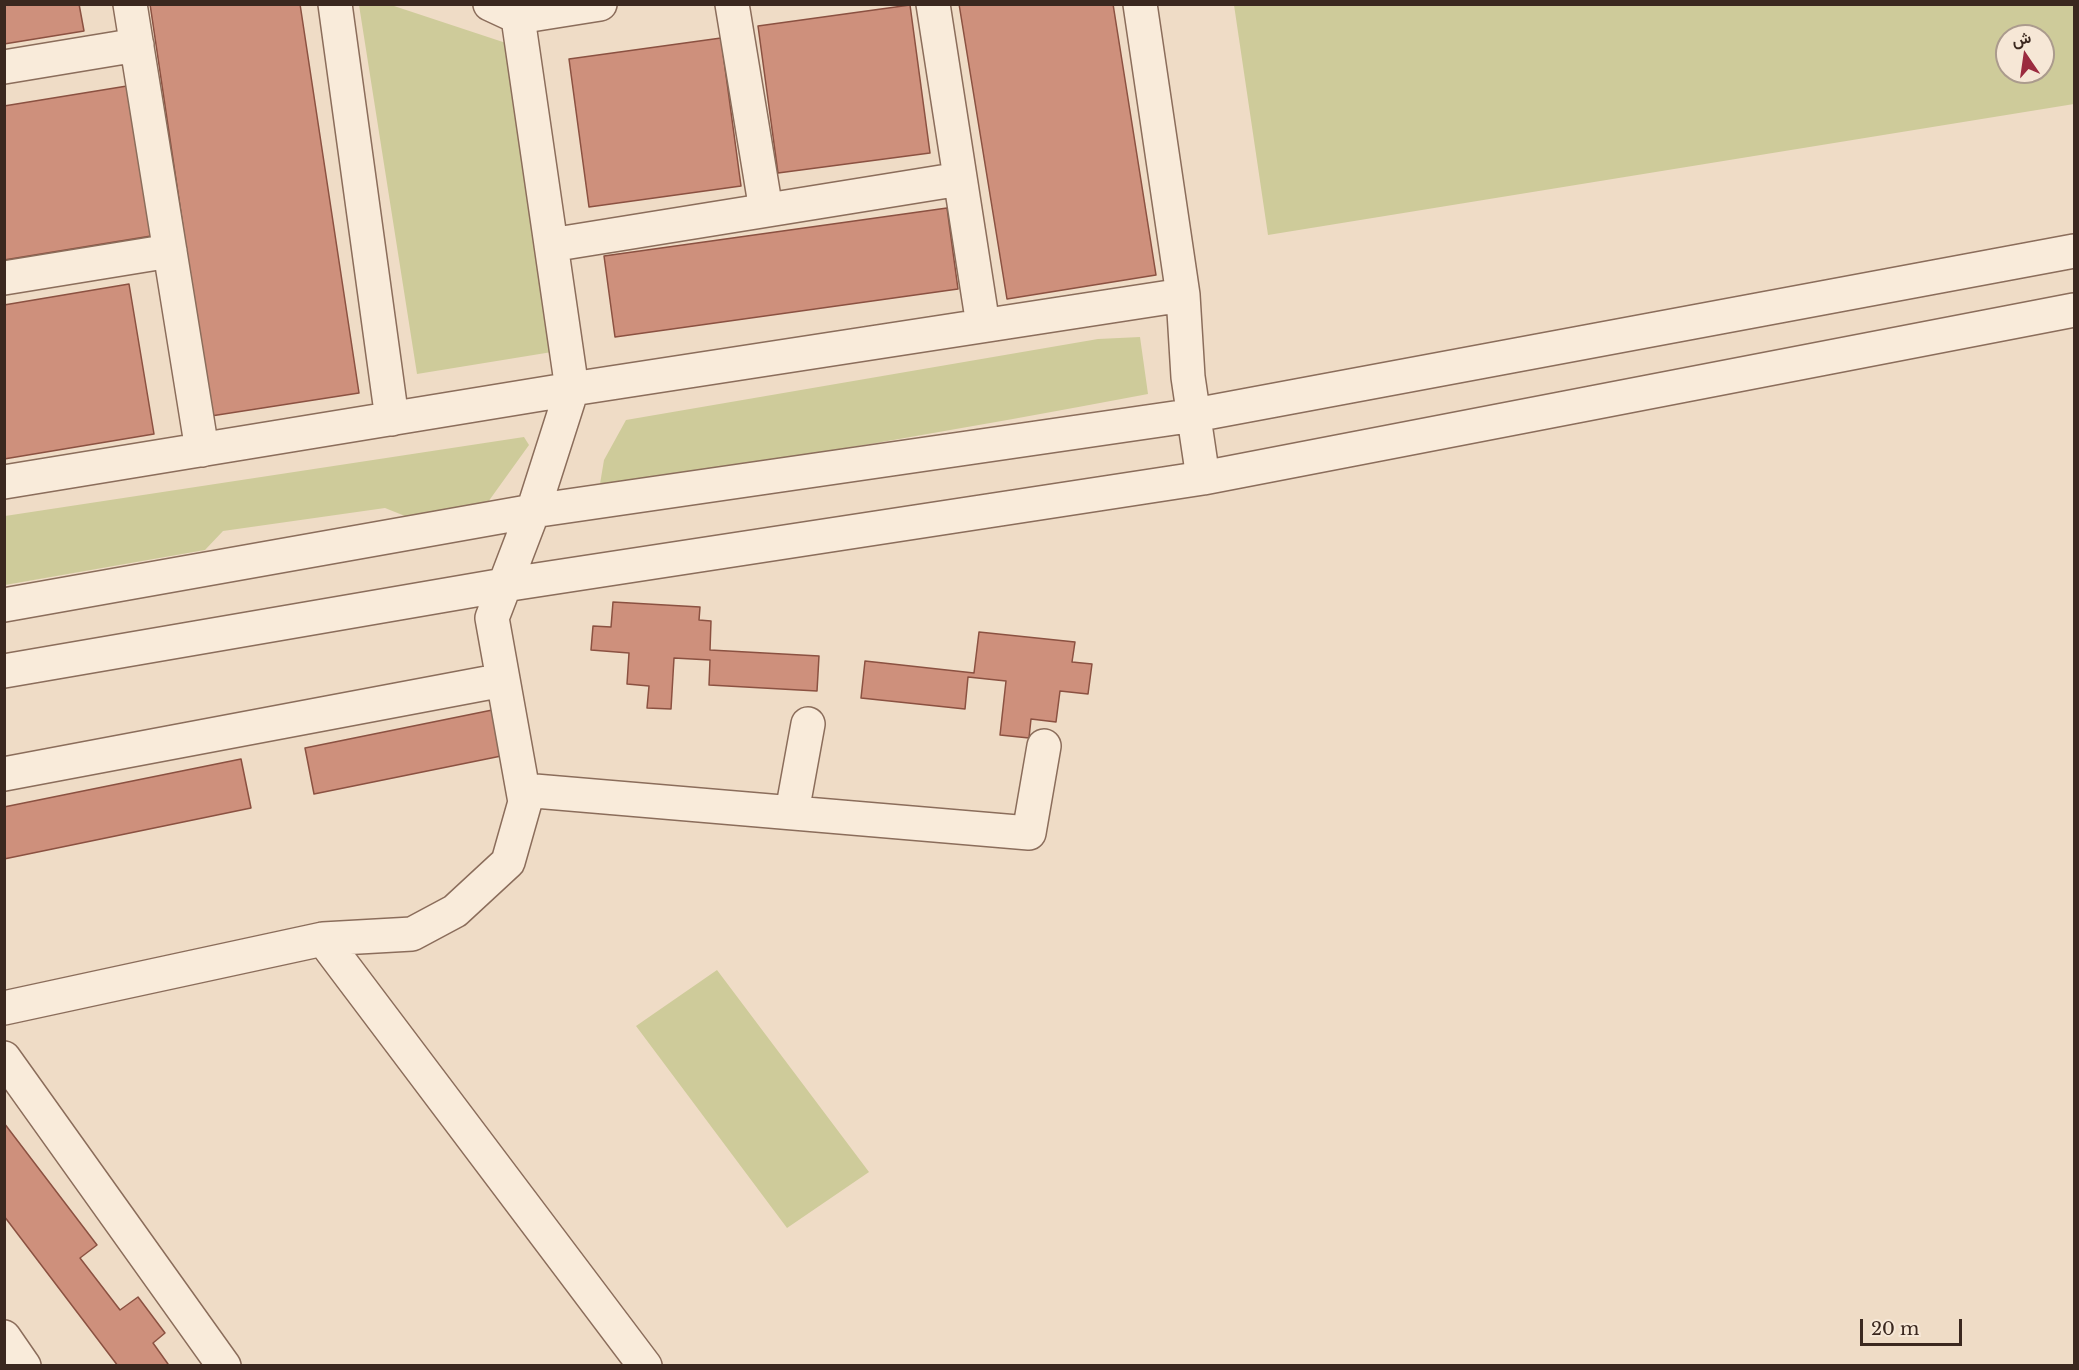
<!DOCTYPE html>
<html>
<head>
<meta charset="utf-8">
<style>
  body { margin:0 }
  #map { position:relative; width:2079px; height:1370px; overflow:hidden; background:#efdcc6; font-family:"Libre Baskerville",Vazirmatn,serif }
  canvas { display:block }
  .frame { position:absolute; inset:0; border:6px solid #3b281f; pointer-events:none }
  .north { position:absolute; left:1995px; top:24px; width:60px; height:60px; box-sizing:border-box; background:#f6e7d6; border:2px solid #ab9b8d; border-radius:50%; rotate:347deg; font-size:16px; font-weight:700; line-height:24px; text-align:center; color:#3b281f }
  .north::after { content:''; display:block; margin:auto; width:21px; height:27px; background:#9b2b3f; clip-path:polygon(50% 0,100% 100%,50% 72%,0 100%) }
  .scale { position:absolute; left:1860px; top:1319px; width:102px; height:27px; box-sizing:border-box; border:3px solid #3b281f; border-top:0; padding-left:8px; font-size:18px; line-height:21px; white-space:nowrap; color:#3b281f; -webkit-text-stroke:4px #f6e7d6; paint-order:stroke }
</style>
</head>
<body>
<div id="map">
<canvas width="2079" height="1370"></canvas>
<div class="frame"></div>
<div class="north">ش</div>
<div class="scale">20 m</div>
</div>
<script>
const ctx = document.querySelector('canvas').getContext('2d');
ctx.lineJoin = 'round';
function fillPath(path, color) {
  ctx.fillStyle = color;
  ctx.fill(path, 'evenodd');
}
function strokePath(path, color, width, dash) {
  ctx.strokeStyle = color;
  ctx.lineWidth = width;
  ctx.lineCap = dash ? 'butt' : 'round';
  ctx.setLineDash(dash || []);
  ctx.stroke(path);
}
const green = new Path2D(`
  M359 5H391L512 45 558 351 417 374Z
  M1234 5H2074V104L1268 235ZM2007 36H2043V72H2007Z
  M1140 337 1148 394C966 428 784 461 600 484L604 460 626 420 1098 339Z
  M524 437 529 445 488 502 410 518 385 508 223 531 205 550 5 585V516Z
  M717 970 869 1172 787 1228 636 1026Z`);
const building = new Path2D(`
  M4 4H79L84 31 4 44Z
  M150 4H300L359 393 211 416Z
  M959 4H1113L1156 275 1007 299Z
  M910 5 930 153 778 173 758 26Z
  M721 38 741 186 589 207 569 59Z
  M127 86 151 236 4 260V106Z
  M947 208 958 289 615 337 604 256Z
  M129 284 154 434 4 459V305Z
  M613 602 700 607 699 620 711 621 710 650 819 656 817 691 709 685 710 660 674 658 671 709 647 708 649 686 627 684 629 653 591 650 593 626 611 627Z
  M979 632 1075 642 1072 662 1092 664 1088 694 1060 691 1056 722 1031 719 1029 738 1000 735 1006 681 968 677 965 709 861 698 865 661 974 673Z
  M507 707 516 753 314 794 305 748Z
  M241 759 251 808 4 859V807Z
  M4 1123 97 1245 80 1258 120 1310 138 1297 165 1333 153 1343 168 1364 166 1366H118L4 1216Z`);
const minor = new Path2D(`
  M130 4 202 450
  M335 4 392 419
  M490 4 518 17 600 4
  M732 4 766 210
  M933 4 983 325
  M4 67 137 45
  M551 245 960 179
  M4 278 170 251
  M1183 295 1188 377 1203 478
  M4 482 572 389 1183 295 1140 4
  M4 605 533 511 1195 415 2074 251
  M4 671 504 585 1203 478 2074 310
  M4 774 503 680
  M523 790 1029 833 1044 746
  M792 812 808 724
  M323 939 412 934 455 911 508 862 525 802 492 618 533 511 572 389 516 4
  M4 1008 323 939 645 1366
  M4 1058 224 1366
  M4 1337 24 1366`);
fillPath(green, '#cecb9a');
fillPath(building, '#ce907c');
strokePath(building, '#8b5141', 1.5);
strokePath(minor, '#8b6d5b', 36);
strokePath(minor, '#f9ebda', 33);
</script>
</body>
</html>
